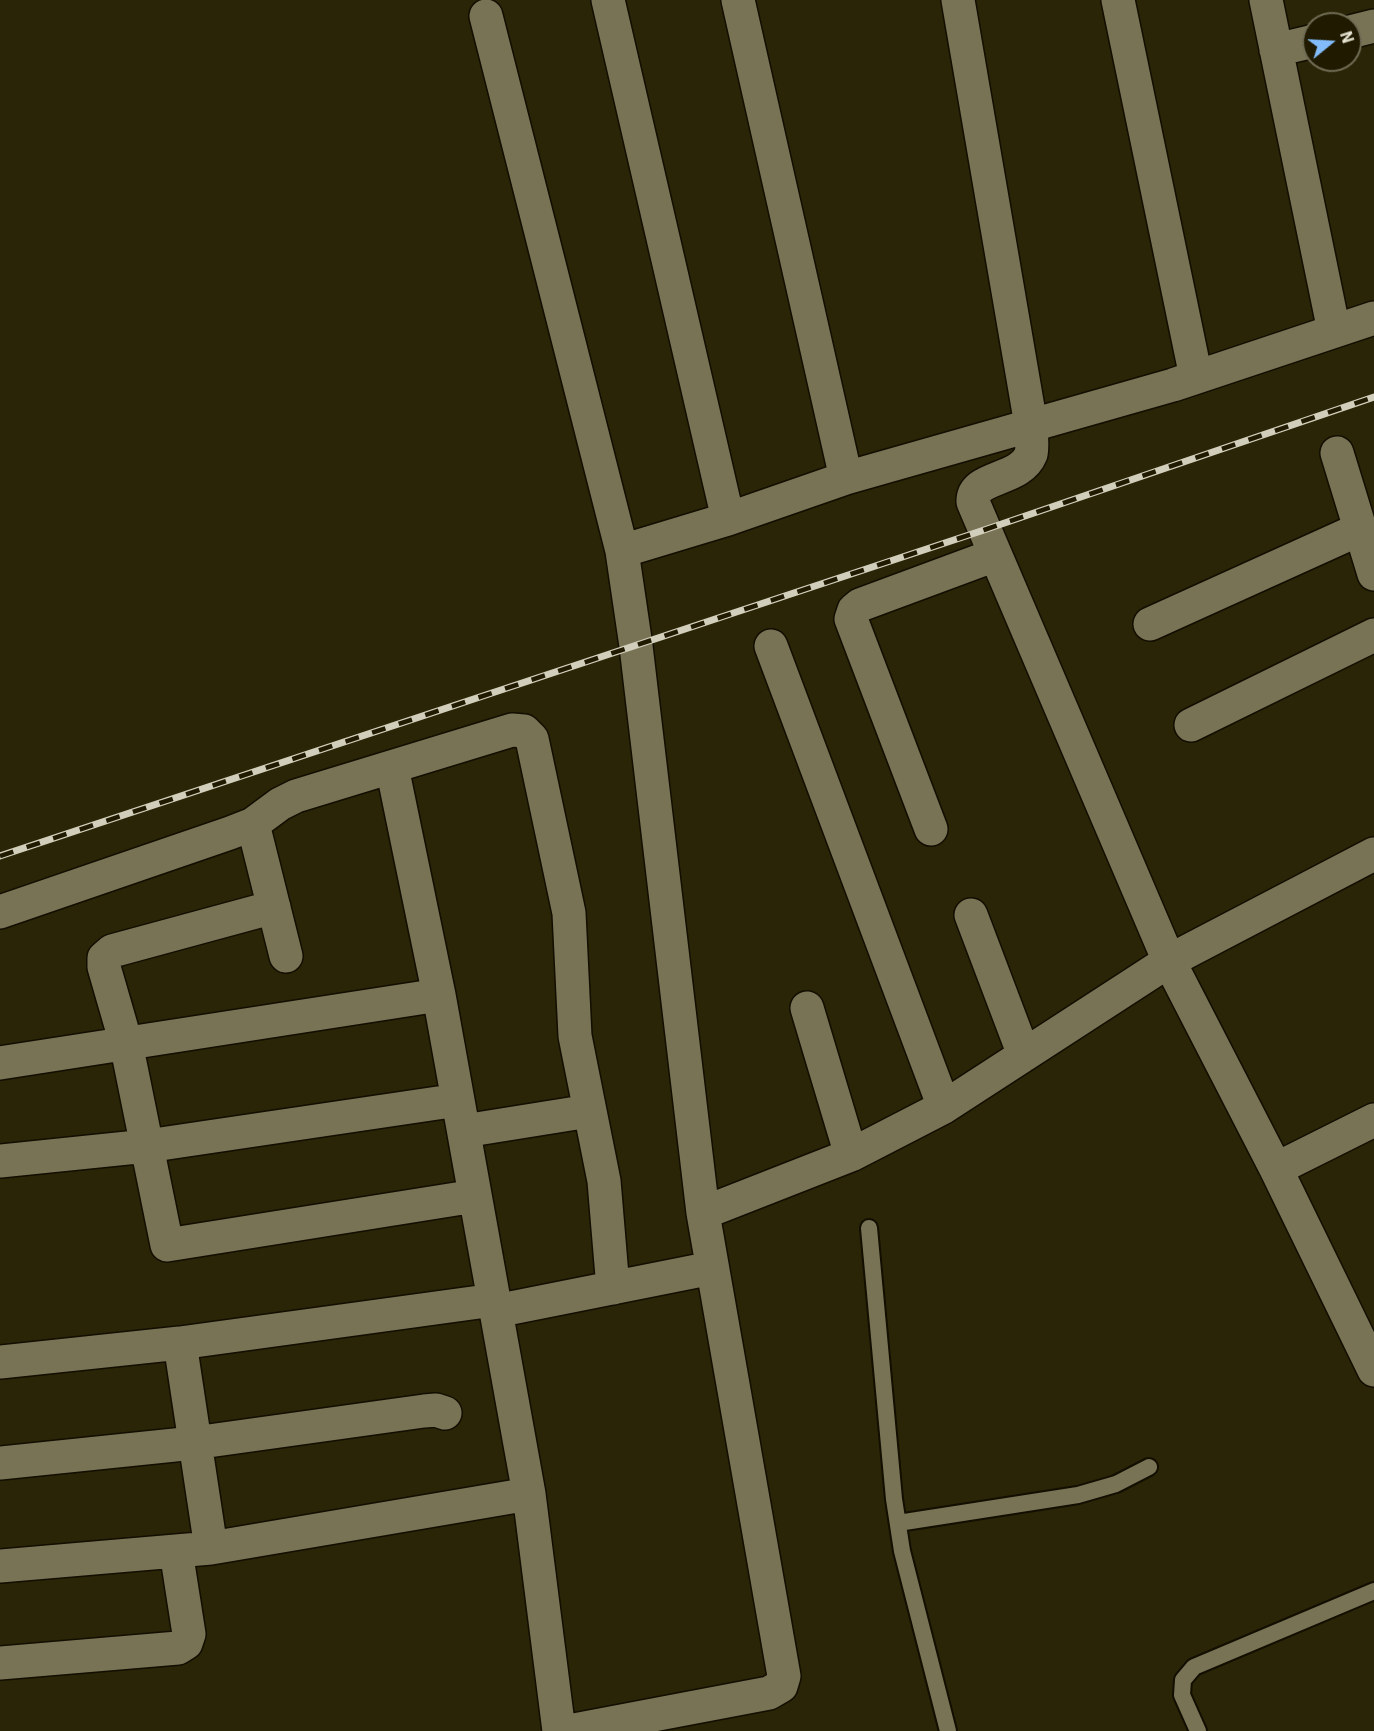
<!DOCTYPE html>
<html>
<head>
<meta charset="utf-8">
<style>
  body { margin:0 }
  #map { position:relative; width:1374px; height:1731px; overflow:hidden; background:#2a2506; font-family:"IBM Plex Sans",sans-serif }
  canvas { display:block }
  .north { position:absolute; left:1302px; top:12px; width:60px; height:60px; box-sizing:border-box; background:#201b00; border:2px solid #6f6b54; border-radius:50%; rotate:72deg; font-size:16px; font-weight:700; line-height:24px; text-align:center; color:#e5e3d1 }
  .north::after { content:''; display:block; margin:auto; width:21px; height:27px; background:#82bcfa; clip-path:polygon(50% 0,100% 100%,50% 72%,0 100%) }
</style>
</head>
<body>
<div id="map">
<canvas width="1374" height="1731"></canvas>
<div class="north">N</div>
</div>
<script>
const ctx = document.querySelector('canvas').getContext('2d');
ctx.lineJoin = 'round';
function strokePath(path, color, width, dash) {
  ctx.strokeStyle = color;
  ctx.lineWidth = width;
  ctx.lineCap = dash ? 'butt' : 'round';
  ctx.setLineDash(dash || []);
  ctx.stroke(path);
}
const lane = new Path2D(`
  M869 1228 894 1499 902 1551 948 1731
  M898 1523 1078 1495 1116 1484 1149 1467
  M1198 1731 1182 1695 1183 1680 1194 1667 1374 1591`);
const street = new Path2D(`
  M608 0 728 519
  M738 0 846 478
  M958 0 1031 425C1031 434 1033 446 1031 454 1020 482 972 475 973 502L1169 961 1276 1169 1374 1370
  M1118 0 1196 377
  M1266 0 1334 331
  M486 16 622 551 728 519 846 478 1173 385 1374 318
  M1350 32 1374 26
  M1276 50 1314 41
  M1337 453 1374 574
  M1150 624 1360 529
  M771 646 944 1107
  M1191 725 1374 635
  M392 767 439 995 529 1494 559 1731
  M253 824 286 956
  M931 829 851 619 854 610 860 605 995 555
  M274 907 112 951 104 958V967L126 1043 167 1245 475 1196
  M0 912 230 833 253 824 280 804 296 796 512 730 524 731 532 739 569 913 575 1036 604 1181 613 1288
  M971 915 1024 1055
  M807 1008 851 1155
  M0 1063 439 995
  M464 1131 589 1111
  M0 1161 147 1146 458 1100
  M1276 1169 1374 1120
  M703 1213 851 1155 944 1107 1169 961 1374 854
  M496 1311 712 1268
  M180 1343 211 1548
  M0 1362 180 1343 494 1300
  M0 1463 194 1443 424 1411 436 1410 445 1413
  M0 1566 211 1548 529 1494
  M0 1663 178 1648 186 1643 189 1634 176 1551
  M569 1731 769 1693 781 1686 784 1676 703 1213 636 646 622 551`);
const rail = new Path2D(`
  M0 856 984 530 1374 397`);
strokePath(lane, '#120e00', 20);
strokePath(street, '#120e00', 36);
strokePath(lane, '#787354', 16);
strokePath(street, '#787354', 33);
strokePath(rail, '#d1cebb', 7);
strokePath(rail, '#201b00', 4.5, [14]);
</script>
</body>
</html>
